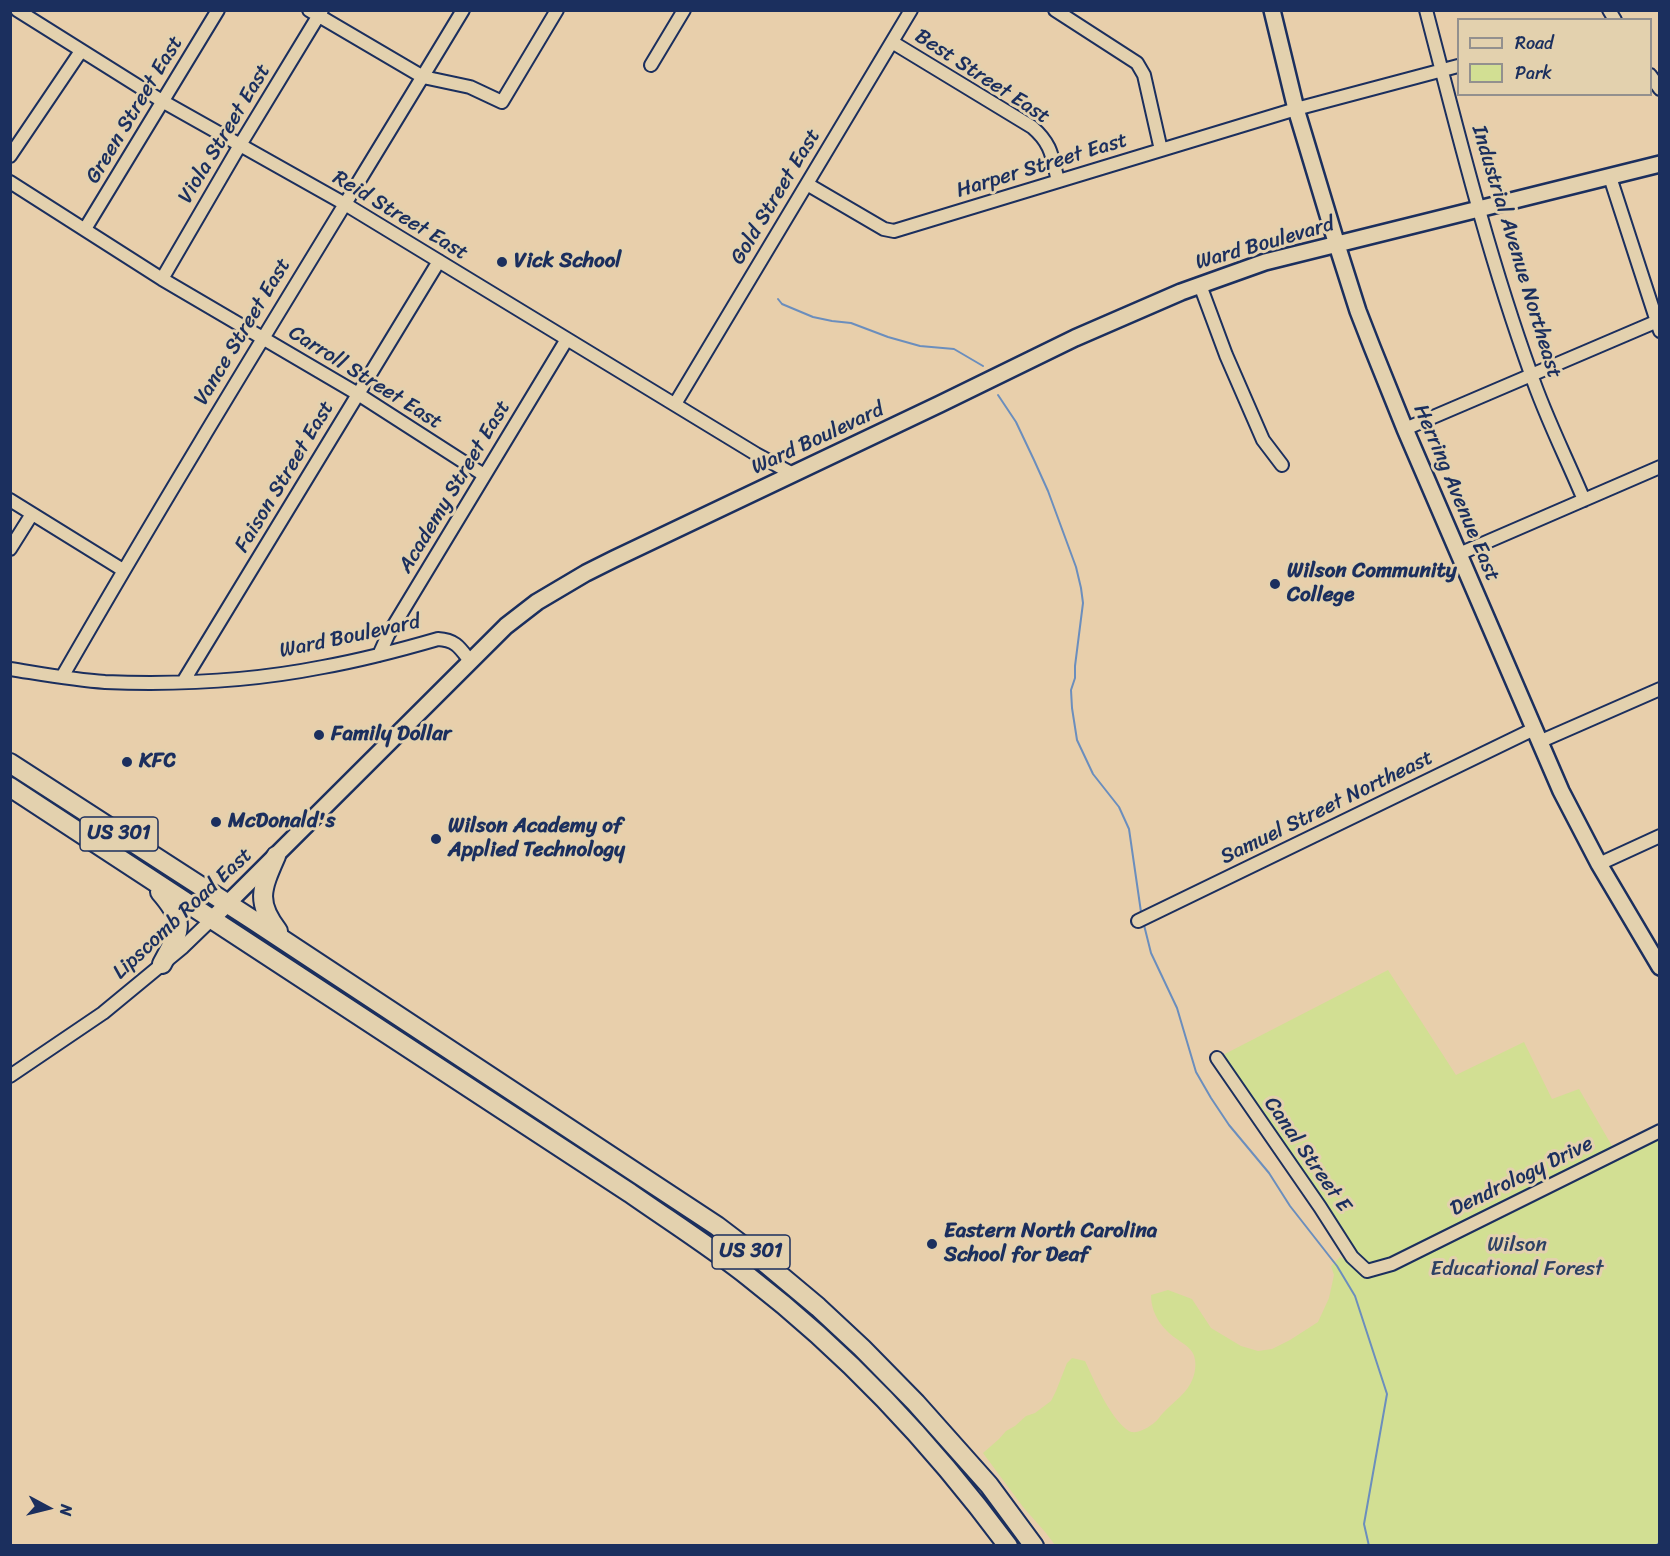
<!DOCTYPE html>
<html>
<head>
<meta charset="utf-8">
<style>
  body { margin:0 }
  #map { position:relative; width:1670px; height:1556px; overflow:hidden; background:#e8cfab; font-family:Sriracha,sans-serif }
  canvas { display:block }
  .frame { position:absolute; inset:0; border:12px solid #1b2f5e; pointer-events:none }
  .legend { position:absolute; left:1457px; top:18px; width:195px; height:78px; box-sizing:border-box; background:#e3d1ae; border:2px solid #93908e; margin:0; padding:8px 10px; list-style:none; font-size:18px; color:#1b2f5e }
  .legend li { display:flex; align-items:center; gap:12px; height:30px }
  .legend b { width:30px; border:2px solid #93908e }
  .north { position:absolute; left:18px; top:1478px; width:60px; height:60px; -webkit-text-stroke:4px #e3d1ae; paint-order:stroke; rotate:97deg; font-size:16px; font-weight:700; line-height:24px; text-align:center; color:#1b2f5e }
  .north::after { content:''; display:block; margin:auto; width:21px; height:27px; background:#1b2f5e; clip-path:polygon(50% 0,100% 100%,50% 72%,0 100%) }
</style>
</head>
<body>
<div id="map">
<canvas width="1670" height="1556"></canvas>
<div class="frame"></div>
<ul class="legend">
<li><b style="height:8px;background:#e3d1ae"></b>Road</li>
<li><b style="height:16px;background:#d2df93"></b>Park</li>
</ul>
<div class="north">N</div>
</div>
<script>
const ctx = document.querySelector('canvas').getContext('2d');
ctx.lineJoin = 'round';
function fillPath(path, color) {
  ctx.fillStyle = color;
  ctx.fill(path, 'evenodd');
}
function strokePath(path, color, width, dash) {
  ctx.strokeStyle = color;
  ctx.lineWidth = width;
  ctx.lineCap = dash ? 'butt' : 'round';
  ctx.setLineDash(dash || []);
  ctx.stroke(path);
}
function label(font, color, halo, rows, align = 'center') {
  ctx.font = font + ' Sriracha,sans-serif';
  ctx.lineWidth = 6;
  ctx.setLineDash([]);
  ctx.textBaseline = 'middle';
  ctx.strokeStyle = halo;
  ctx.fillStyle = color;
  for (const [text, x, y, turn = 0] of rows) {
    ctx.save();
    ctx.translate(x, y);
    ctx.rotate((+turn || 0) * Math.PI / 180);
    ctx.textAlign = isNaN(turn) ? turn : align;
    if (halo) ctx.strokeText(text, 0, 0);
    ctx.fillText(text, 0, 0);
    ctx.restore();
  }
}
const green = new Path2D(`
  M1388 970 1456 1075 1524 1042 1552 1099 1579 1089 1619 1158 1659 1139V1545H1055L1046 1533 1023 1507 983 1453 999 1439 1006 1431 1015 1426 1026 1416 1035 1413 1051 1401 1056 1391 1067 1363 1072 1358 1085 1361C1094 1380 1110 1419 1129 1431 1136 1435 1148 1428 1154 1423 1157 1421 1160 1416 1163 1413 1173 1402 1188 1393 1193 1378 1195 1373 1196 1365 1195 1360 1194 1346 1176 1341 1167 1331 1157 1321 1151 1309 1151 1295L1168 1290 1192 1299 1211 1328 1241 1346 1258 1351 1272 1349 1290 1340 1318 1322 1329 1298 1334 1275 1331 1266 1340 1257 1349 1262 1217 1058Z`);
const stream = new Path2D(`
  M778 299 782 304 813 317 832 321 851 323 888 337 920 346 954 349 983 366
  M998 395 1016 422 1034 460 1048 491 1076 567 1081 588 1083 603 1075 666V678L1071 690 1072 708 1077 740 1093 774 1119 807 1129 829 1141 912
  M1144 925 1151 953 1177 1008 1196 1072 1211 1098 1229 1125 1269 1173 1290 1206 1337 1266 1355 1296 1387 1394 1364 1524 1369 1546
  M1656 1546 1660 1542`);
const minor = new Path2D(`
  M17 10 162 101 345 204 756 454 793 474
  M309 10 423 77 470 87 502 102 557 10
  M1055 10 1137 63 1144 75 1161 150
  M1426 10C1458 133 1488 255 1531 374 1545 416 1567 459 1584 500
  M1609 10 1615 20
  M892 42 1032 127C1052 144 1052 157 1058 181
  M651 65 684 10
  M1650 75 1660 89
  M10 156 81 51
  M1610 177 1660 331
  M10 182 162 279 358 394 484 475
  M807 184 884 229 894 231 1296 109 1458 66
  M85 229 218 10
  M162 279 240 145 322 10
  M1200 285 1226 355 1263 440 1282 465
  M675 404 911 10
  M1405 429 1660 320
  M10 500 123 570
  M10 549 32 514
  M1459 554 1660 467
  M379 655 388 635 567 339
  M10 669C42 674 74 680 105 682 178 685 252 681 323 667 362 660 400 650 438 639 456 640 460 648 470 661
  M62 677C191 452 329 232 463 10
  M183 682 439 261
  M1539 742 1660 689
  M1599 864 1660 836
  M1138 921 1534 729
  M1217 1058 1320 1207 1352 1257 1367 1271 1392 1264 1660 1131
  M10 1076 103 1013 183 947 212 919`);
const major = new Path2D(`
  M1272 10 1296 109 1337 245 1358 311 1372 347 1405 429 1561 791 1599 864 1660 967
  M212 919 506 626 537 602 586 573 614 559 940 404 1075 338 1181 292 1265 262 1660 164`);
const highway = new Path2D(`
  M10 763 253 920 641 1176 717 1226 763 1261 818 1307 862 1348 916 1403 989 1485 1034 1546
  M10 787 630 1193C670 1221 711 1247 749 1277 847 1353 934 1446 1008 1546
  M276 856C262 888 255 902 278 931
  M160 892C187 923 180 930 162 964`);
const markers = [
  [502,262,6,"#1b2f5e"],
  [1275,584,6,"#1b2f5e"],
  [319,735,6,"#1b2f5e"],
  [127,762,6,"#1b2f5e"],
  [216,822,6,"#1b2f5e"],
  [436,839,6,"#1b2f5e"],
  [932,1244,6,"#1b2f5e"]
];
const shields = [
  [119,834,78],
  [751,1252,78]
];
const shieldNames = [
  ["US 301",119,834],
  ["US 301",751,1252]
];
const streetNames = [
  ["Best Street East",982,77,33],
  ["Green Street East",135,110,-59],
  ["Viola Street East",225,134,-59],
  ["Harper Street East",1042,166,-17],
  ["Gold Street East",776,197,-59],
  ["Reid Street East",400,216,31],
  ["Ward Boulevard",1265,244,-16],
  ["Industrial Avenue Northeast",1516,252,73],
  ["Vance Street East",243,332,-59],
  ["Carroll Street East",365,378,32],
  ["Ward Boulevard",818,439,-25],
  ["Faison Street East",285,477,-59],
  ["Academy Street East",455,487,-59],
  ["Herring Avenue East",1456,493,67],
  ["Ward Boulevard",350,637,-12],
  ["Samuel Street Northeast",1327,808,-26],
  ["Lipscomb Road East",183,914,-43],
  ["Canal Street E",1307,1155,55],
  ["Dendrology Drive",1522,1177,-26]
];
const poiNames = [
  ["Vick School",514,262],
  ["Wilson Community",1287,572],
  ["College",1287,596],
  ["Family Dollar",331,735],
  ["KFC",139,762],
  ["McDonald's",228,822],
  ["Wilson Academy of",448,827],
  ["Applied Technology",448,851],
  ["Eastern North Carolina",944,1232],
  ["School for Deaf",944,1256]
];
const parkNames = [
  ["Wilson",1517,1246],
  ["Educational Forest",1517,1270]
];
fillPath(green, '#d2df93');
strokePath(stream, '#6b8ebd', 2);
strokePath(minor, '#1b2f5e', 16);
strokePath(major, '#1b2f5e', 20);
strokePath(highway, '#1b2f5e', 22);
strokePath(minor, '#e3d1ae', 12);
strokePath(major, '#e3d1ae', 15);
strokePath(highway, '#e3d1ae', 18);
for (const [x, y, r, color] of markers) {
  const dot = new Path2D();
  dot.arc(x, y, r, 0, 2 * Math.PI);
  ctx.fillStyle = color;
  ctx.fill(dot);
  strokePath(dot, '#e3d1ae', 2);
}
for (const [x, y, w] of shields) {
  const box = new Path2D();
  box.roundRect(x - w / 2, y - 17, w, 34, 4.5);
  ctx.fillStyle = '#e3d1ae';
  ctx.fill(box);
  strokePath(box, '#1b2f5e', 1.5);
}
label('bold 20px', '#1b2f5e', null, shieldNames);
label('21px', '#1b2f5e', '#e3d1ae', streetNames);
label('bold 21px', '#1b2f5e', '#e3d1ae', poiNames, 'left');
label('21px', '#2d4163', '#e3d1ae', parkNames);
</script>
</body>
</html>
